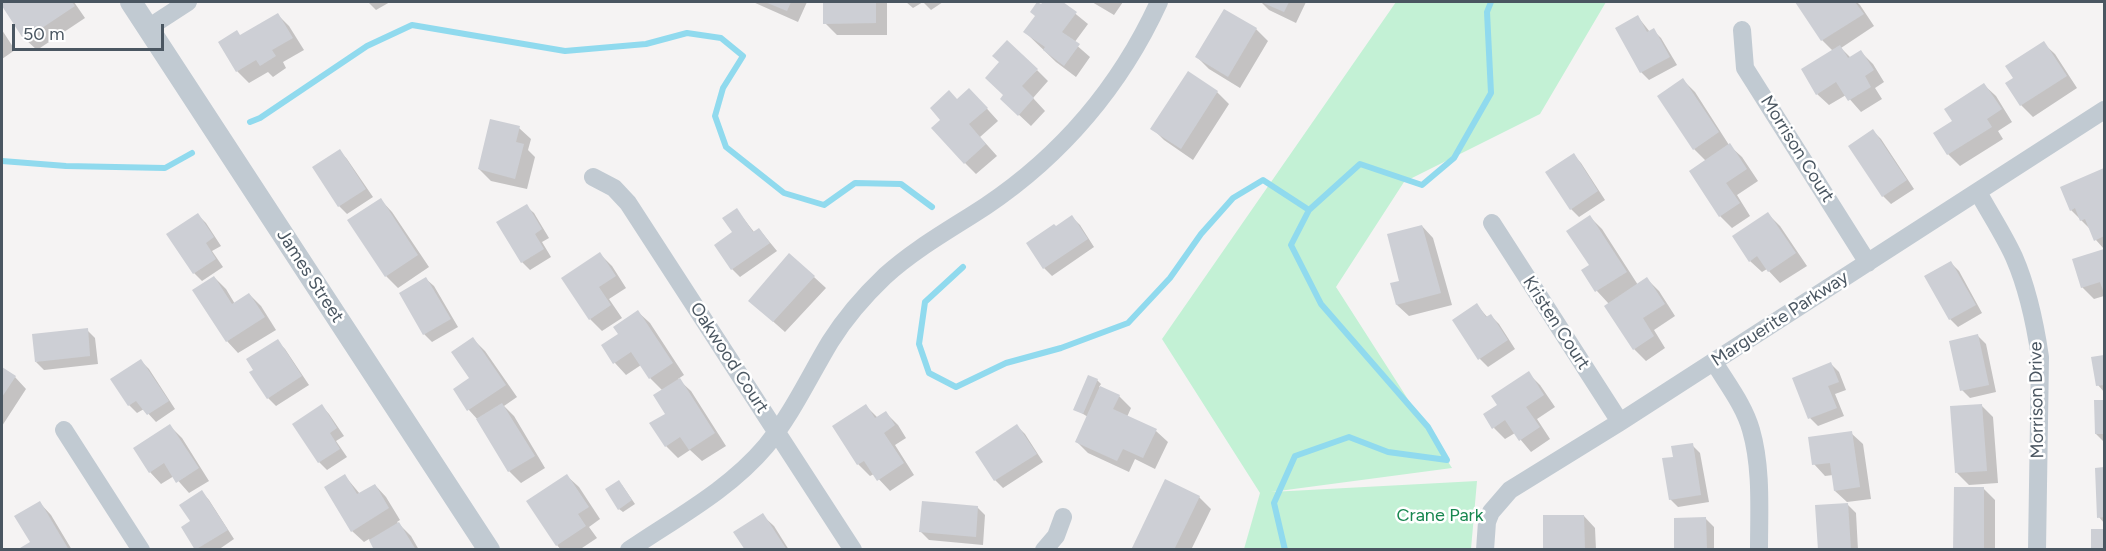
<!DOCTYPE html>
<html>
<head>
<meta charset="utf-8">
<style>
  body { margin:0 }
  #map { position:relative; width:2106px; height:551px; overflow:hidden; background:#f5f3f3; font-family:Figtree,sans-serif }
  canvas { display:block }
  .frame { position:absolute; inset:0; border:3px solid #4a5661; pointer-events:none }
  .scale { position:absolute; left:12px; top:24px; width:152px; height:27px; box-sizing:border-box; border:3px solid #4a5661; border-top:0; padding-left:8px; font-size:18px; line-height:21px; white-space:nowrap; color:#4a5661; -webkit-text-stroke:4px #fff; paint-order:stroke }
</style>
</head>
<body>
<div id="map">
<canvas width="2106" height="551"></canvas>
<div class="frame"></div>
<div class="scale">50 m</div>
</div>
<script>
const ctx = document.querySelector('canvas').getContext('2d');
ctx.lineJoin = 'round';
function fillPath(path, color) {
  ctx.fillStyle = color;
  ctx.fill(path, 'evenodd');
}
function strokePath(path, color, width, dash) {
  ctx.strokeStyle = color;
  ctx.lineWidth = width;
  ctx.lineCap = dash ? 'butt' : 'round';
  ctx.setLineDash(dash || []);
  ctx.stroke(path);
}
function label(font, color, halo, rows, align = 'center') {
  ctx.font = font + ' Figtree,sans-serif';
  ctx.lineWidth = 5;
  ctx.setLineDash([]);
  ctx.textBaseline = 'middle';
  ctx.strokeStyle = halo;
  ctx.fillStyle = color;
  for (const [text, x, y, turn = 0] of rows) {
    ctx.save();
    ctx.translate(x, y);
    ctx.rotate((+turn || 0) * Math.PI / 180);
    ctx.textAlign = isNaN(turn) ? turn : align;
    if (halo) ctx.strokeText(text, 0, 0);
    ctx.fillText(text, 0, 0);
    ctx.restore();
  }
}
const green = new Path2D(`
  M1396 2H1606L1540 114 1404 182 1336 287 1452 468 1271 492 1477 481 1471 549H1244L1260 493 1162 339Z`);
const shadow = new Path2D(`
  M2 2H74L85 18 37 50 25 39Z
  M368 2H390L376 10Z
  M753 2H807L798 22Z
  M824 2H887V35H837L825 23Z
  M906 2H943L931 10 923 2 913 8Z
  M1045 2H1061L1088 24 1074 43 1090 57 1076 77 1056 62 1025 32Z
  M1092 2H1123L1114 15Z
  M1261 2H1306L1296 23 1269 10Z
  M1797 2H1857L1860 5 1874 26 1841 48 1851 58 1861 52 1873 64 1884 82 1875 88 1882 99 1861 112 1846 95 1829 105 1817 94 1833 51 1822 40Z
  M278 15 289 26 304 50 283 62 286 68 273 77 268 72 249 83 237 71 241 37Z
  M1638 17 1650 32 1653 30 1661 38 1677 65 1649 80 1641 72 1617 29Z
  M1256 29 1268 41 1240 88 1209 69 1197 57Z
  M2 30 15 50 2 59Z
  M2043 43 2055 54 2077 88 2033 117 2021 105 2007 84 2015 78Z
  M1037 70 1048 81 1033 98 1045 111 1031 126 1002 99Z
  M1188 73 1217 92 1229 104 1193 160 1164 140 1152 128Z
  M1683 80 1695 92 1729 145 1742 157 1758 181 1737 195 1750 216 1732 228 1720 216 1706 161 1694 149Z
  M1984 85 1996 96 2012 122 1998 131 2003 139 1960 166 1948 154 1935 134 1954 122Z
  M958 100 981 102 998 121 980 137 997 156 976 174 965 163 943 120Z
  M519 128 531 139 528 150 535 157 527 189 491 181 479 169Z
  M1873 131 1881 139 1914 189 1891 204 1883 196Z
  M340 151 347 159 373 197 347 214 339 206Z
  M1574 155 1581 163 1605 200 1579 217 1571 209Z
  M2104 170V249L2096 240 2092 231 2071 210 2062 188Z
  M381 200 392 212 429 267 398 288 386 276Z
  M526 206 534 213 549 238 542 242 551 257 530 270 522 262Z
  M737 210 754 232 759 229 777 251 740 277 732 269Z
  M1768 214 1780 226 1807 266 1780 283 1767 269 1762 272 1750 261Z
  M198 215 206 223 221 246 212 251 223 267 202 281 194 273 168 234Z
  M1072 217 1080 225 1094 247 1052 276 1044 268 1056 228Z
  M1590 217 1602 229 1638 285 1647 279 1659 291 1675 316 1654 330 1665 348 1646 361 1634 349 1609 304 1597 291 1583 271 1591 265Z
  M1422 226 1433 238 1452 305 1409 316 1397 305 1392 284 1401 282Z
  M2104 251V296L2094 299 2082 287 2074 260Z
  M600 254 612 266 626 288 609 299 622 318 602 331 590 319Z
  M1951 263 1959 271 1982 313 1958 327 1950 319Z
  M214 277 226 289 235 304 249 294 261 306 276 330 238 353 227 341Z
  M814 277 826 288 785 332 750 301Z
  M426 279 434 286 458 327 432 342 424 334Z
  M1477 305 1488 318 1491 316 1499 324 1515 349 1488 367 1480 359Z
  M638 312 650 323 684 375 678 379 691 391 726 446 702 461 690 450 678 458 666 446 667 414 662 390 650 378 641 365 626 375 615 363 603 346 620 335Z
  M87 330 95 338 98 364 44 370 36 362Z
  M1978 336 1986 344 1996 392 1970 398 1962 390Z
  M473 339 485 351 517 397 504 406 514 416 545 468 521 483 509 471 478 420 469 410 455 390 471 378Z
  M277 341 285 349 309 385 276 406 268 398Z
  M2104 356V392L2098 385 2093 358Z
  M141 361 149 369 175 409 156 422 144 409 137 413 129 405Z
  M1831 364 1839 372 1846 390 1835 394 1844 416 1818 426 1810 418Z
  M2 369 15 377 26 389 2 426Z
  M1528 373 1540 385 1555 407 1537 419 1550 439 1531 452 1515 433 1505 439 1494 428 1499 405Z
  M1097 380 1101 384 1099 387 1119 396 1131 408 1127 417 1156 431 1168 442 1155 469 1135 459 1129 472 1088 453 1076 441 1088 417 1075 409Z
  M2096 401H2104V442L2096 434Z
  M1981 405 1993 417 1998 483 1969 485 1957 473Z
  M322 406 329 414 344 436 336 441 347 457 327 470 319 462Z
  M866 406 878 418 886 413 898 425 906 438 895 445 914 475 890 491 874 474 870 476 858 464 834 427Z
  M170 426 182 438 209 481 189 493 174 476 161 484 150 472Z
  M1017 426 1025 434 1043 462 1003 488 995 480Z
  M1851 433 1863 444 1871 499 1847 502 1835 491 1833 475 1825 476 1814 464Z
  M1692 445 1700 453 1709 502 1678 507 1670 499 1674 458Z
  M2097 469H2104V523L2099 517Z
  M345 476 360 494 375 485 386 497 400 520 397 522 411 536 419 550H376L369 539 364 542 352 531Z
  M567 476 579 487 600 519 589 527 597 538 579 550H561L557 545Z
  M622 485 635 504 623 512 619 509Z
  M1983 488 1995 500V550H1955Z
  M202 492 209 500 234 539 218 550H197L183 528 192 522Z
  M1199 497 1211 509 1191 550H1133Z
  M40 503 51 515 72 550H22L32 542Z
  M1848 505 1856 513 1858 550H1820Z
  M977 507 985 515 983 545 929 540 921 532Z
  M762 515 774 526 789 550H747Z
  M1584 516 1595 528 1596 550H1544Z
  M1706 519 1714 527V550H1676Z`);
const stream = new Path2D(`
  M250 122 260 118 367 46 412 25 565 51 646 44 687 33 721 38 743 56 723 88 715 116 726 147 784 193 824 205 855 183 901 184 932 207
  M2 161 66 166 165 168 192 153
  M963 267 925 302 919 344 929 373 956 387 1006 363 1061 348 1128 323 1170 278 1201 234 1233 198 1263 180 1309 210
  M1285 550 1274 503 1295 456 1349 437 1388 452 1447 460 1428 427 1321 304 1291 245 1309 210 1360 164 1422 185 1454 158 1491 93 1487 12 1491 2`);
const building = new Path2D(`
  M2 2H72L75 6 24 40 2 6Z
  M765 2H791L787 11Z
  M823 2H876V23L823 24Z
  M1037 2 1041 4 1043 2H1063L1077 12 1062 32 1080 44 1064 66 1043 50 1045 47 1023 32 1035 16 1030 12Z
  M1261 2H1289L1284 12Z
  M1795 2H1855L1864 14 1821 41Z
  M1224 9 1257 28 1228 77 1195 57Z
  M278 13 293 38 272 50 276 56 260 66 256 60 236 72 218 42 237 30 240 35Z
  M1638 15 1647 32 1654 28 1670 57 1640 73 1615 28Z
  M1007 40 1038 69 1022 86 1034 98 1018 116 1000 99 1003 95 985 78 999 62 992 56Z
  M2044 41 2067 76 2020 106 2005 83 2013 78 2005 66Z
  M1840 45 1848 58 1861 50 1874 70 1865 76 1871 87 1848 101 1836 82 1816 95 1801 69Z
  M1188 71 1218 91 1181 149 1150 129Z
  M1683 78 1719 132 1693 150 1657 96Z
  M1984 83 2002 109 1987 119 1992 127 1947 155 1933 133 1952 121 1944 109Z
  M969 88 988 108 969 124 986 144 964 164 931 128 940 120 930 108 949 90 957 99Z
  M490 119 520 126 516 142 524 144 515 179 478 169Z
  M1873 129 1907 180 1882 197 1848 146Z
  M1730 143 1747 169 1726 183 1740 203 1719 217 1689 171Z
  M340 149 366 189 338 207 312 167Z
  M1574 153 1598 191 1570 210 1545 172Z
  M2104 168V236L2094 241 2085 219 2080 221 2075 208 2070 211 2060 187Z
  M381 198 418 255 385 277 347 220Z
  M527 204 542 229 535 234 544 249 521 263 496 222Z
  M737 208 753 232 759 228 770 243 731 270 714 245 732 232 722 218Z
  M1768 212 1796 253 1768 272 1757 256 1749 262 1732 236Z
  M198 213 214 237 206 243 216 259 193 274 166 234Z
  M1072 215 1088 239 1043 269 1026 243 1054 224 1056 226Z
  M1590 215 1627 272 1595 292 1581 270 1589 265 1566 231Z
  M1422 225 1441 293 1396 305 1390 283 1399 281 1387 234Z
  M2104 249V293L2100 282 2081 288 2072 259Z
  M600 252 616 276 599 287 611 305 589 320 561 278Z
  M789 253 815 276 773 322 748 301Z
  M1951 261 1976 305 1949 320 1924 276Z
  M214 276 232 304 249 293 265 317 226 342 192 290Z
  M426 277 451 319 423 335 399 293Z
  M1647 277 1665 304 1643 318 1654 336 1633 350 1604 306Z
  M1477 303 1486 317 1491 314 1508 340 1478 360 1452 320Z
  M638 310 673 363 649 379 631 352 613 364 601 345 618 334 613 327Z
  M88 328 90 356 35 362 32 334Z
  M1978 334 1989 385 1960 391 1949 341Z
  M473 337 506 385 467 411 453 389 469 378 451 352Z
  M278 339 302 376 267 399 249 372 253 370 246 359Z
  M2104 355V385L2096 386 2091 357Z
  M141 359 169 401 147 415 136 401 128 406 110 379Z
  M1831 362 1839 382 1828 386 1837 408 1808 419 1792 378Z
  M2 367 16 376 2 397Z
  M1529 371 1544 395 1526 407 1540 427 1519 441 1505 420 1492 429 1483 414 1497 405 1491 396Z
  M1088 375 1098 379 1083 414 1073 410Z
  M680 378 715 433 689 450 680 437 665 447 649 423 665 414 653 395Z
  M1100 386 1120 395 1113 409 1157 429 1143 458 1123 449 1117 461 1075 442Z
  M2094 400H2104V434H2095Z
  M502 403 535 456 508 472 476 419Z
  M322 404 337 428 330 433 340 449 318 463 292 424Z
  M866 404 875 418 886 411 895 425 884 433 904 463 877 481 864 461 857 465 832 426Z
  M1982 404 1987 471 1955 473 1950 406Z
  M170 424 199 468 176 483 164 463 149 473 133 448Z
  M1017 424 1037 454 994 481 975 452Z
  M1852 431 1860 487 1834 491 1830 463 1812 465 1808 437Z
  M1693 443 1701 495 1669 500 1662 458 1673 457 1671 446Z
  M2104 467V517L2097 518 2095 468Z
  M345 474 357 494 375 484 389 508 351 532 324 487Z
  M567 474 589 507 578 514 586 526 556 546 526 501Z
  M1165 479 1200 496 1174 550H1131Z
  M619 480 632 500 618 510 605 489Z
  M1954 487H1984V550H1953Z
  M202 490 228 530 195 550 181 527 190 521 179 505Z
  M40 501 69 550H21L20 548 30 542 14 516Z
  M922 501 978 506 976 537 919 532Z
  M1848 503 1851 550H1818L1815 505Z
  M763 513 787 550H745L733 532Z
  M1543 515H1584L1585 550H1543Z
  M1706 517 1707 550H1674V518Z
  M399 522 416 550H374L369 540Z
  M2091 529H2104V550H2091Z`);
const minor = new Path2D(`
  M148 28 188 2
  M1742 30 1745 68 1868 263
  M593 177 614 188 628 203 853 550
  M1978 192C1990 214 2004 235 2014 257 2028 289 2035 323 2040 357L2037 550
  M1492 223 1620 422
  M1714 362C1727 384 1744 405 1751 430 1762 468 1759 511 1759 550
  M64 430 141 550
  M629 550C676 518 729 490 766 446 792 414 809 377 830 342 845 318 865 295 885 276 916 248 951 229 986 206 1062 155 1121 85 1159 2
  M1044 550 1056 536 1063 517
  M1485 550 1487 522 1491 512 1510 490 1620 422 2104 110`);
const tertiary = new Path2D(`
  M131 2 489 550`);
const streetNames = [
  ["Morrison Court",1797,149,58],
  ["James Street",310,276,57],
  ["Marguerite Parkway",1780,319,-33],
  ["Kristen Court",1556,323,57],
  ["Oakwood Court",729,358,57],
  ["Morrison Drive",2037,400,-91]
];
const parkNames = [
  ["Crane Park",1440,516]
];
fillPath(green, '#c3f1d5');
fillPath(shadow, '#0003');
strokePath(stream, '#90daee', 6);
fillPath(building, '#cdcfd5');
strokePath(minor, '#c1cad2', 18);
strokePath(tertiary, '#c1cad2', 22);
label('18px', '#4a5661', '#fff', streetNames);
label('18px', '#17864f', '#fff', parkNames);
</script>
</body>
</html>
